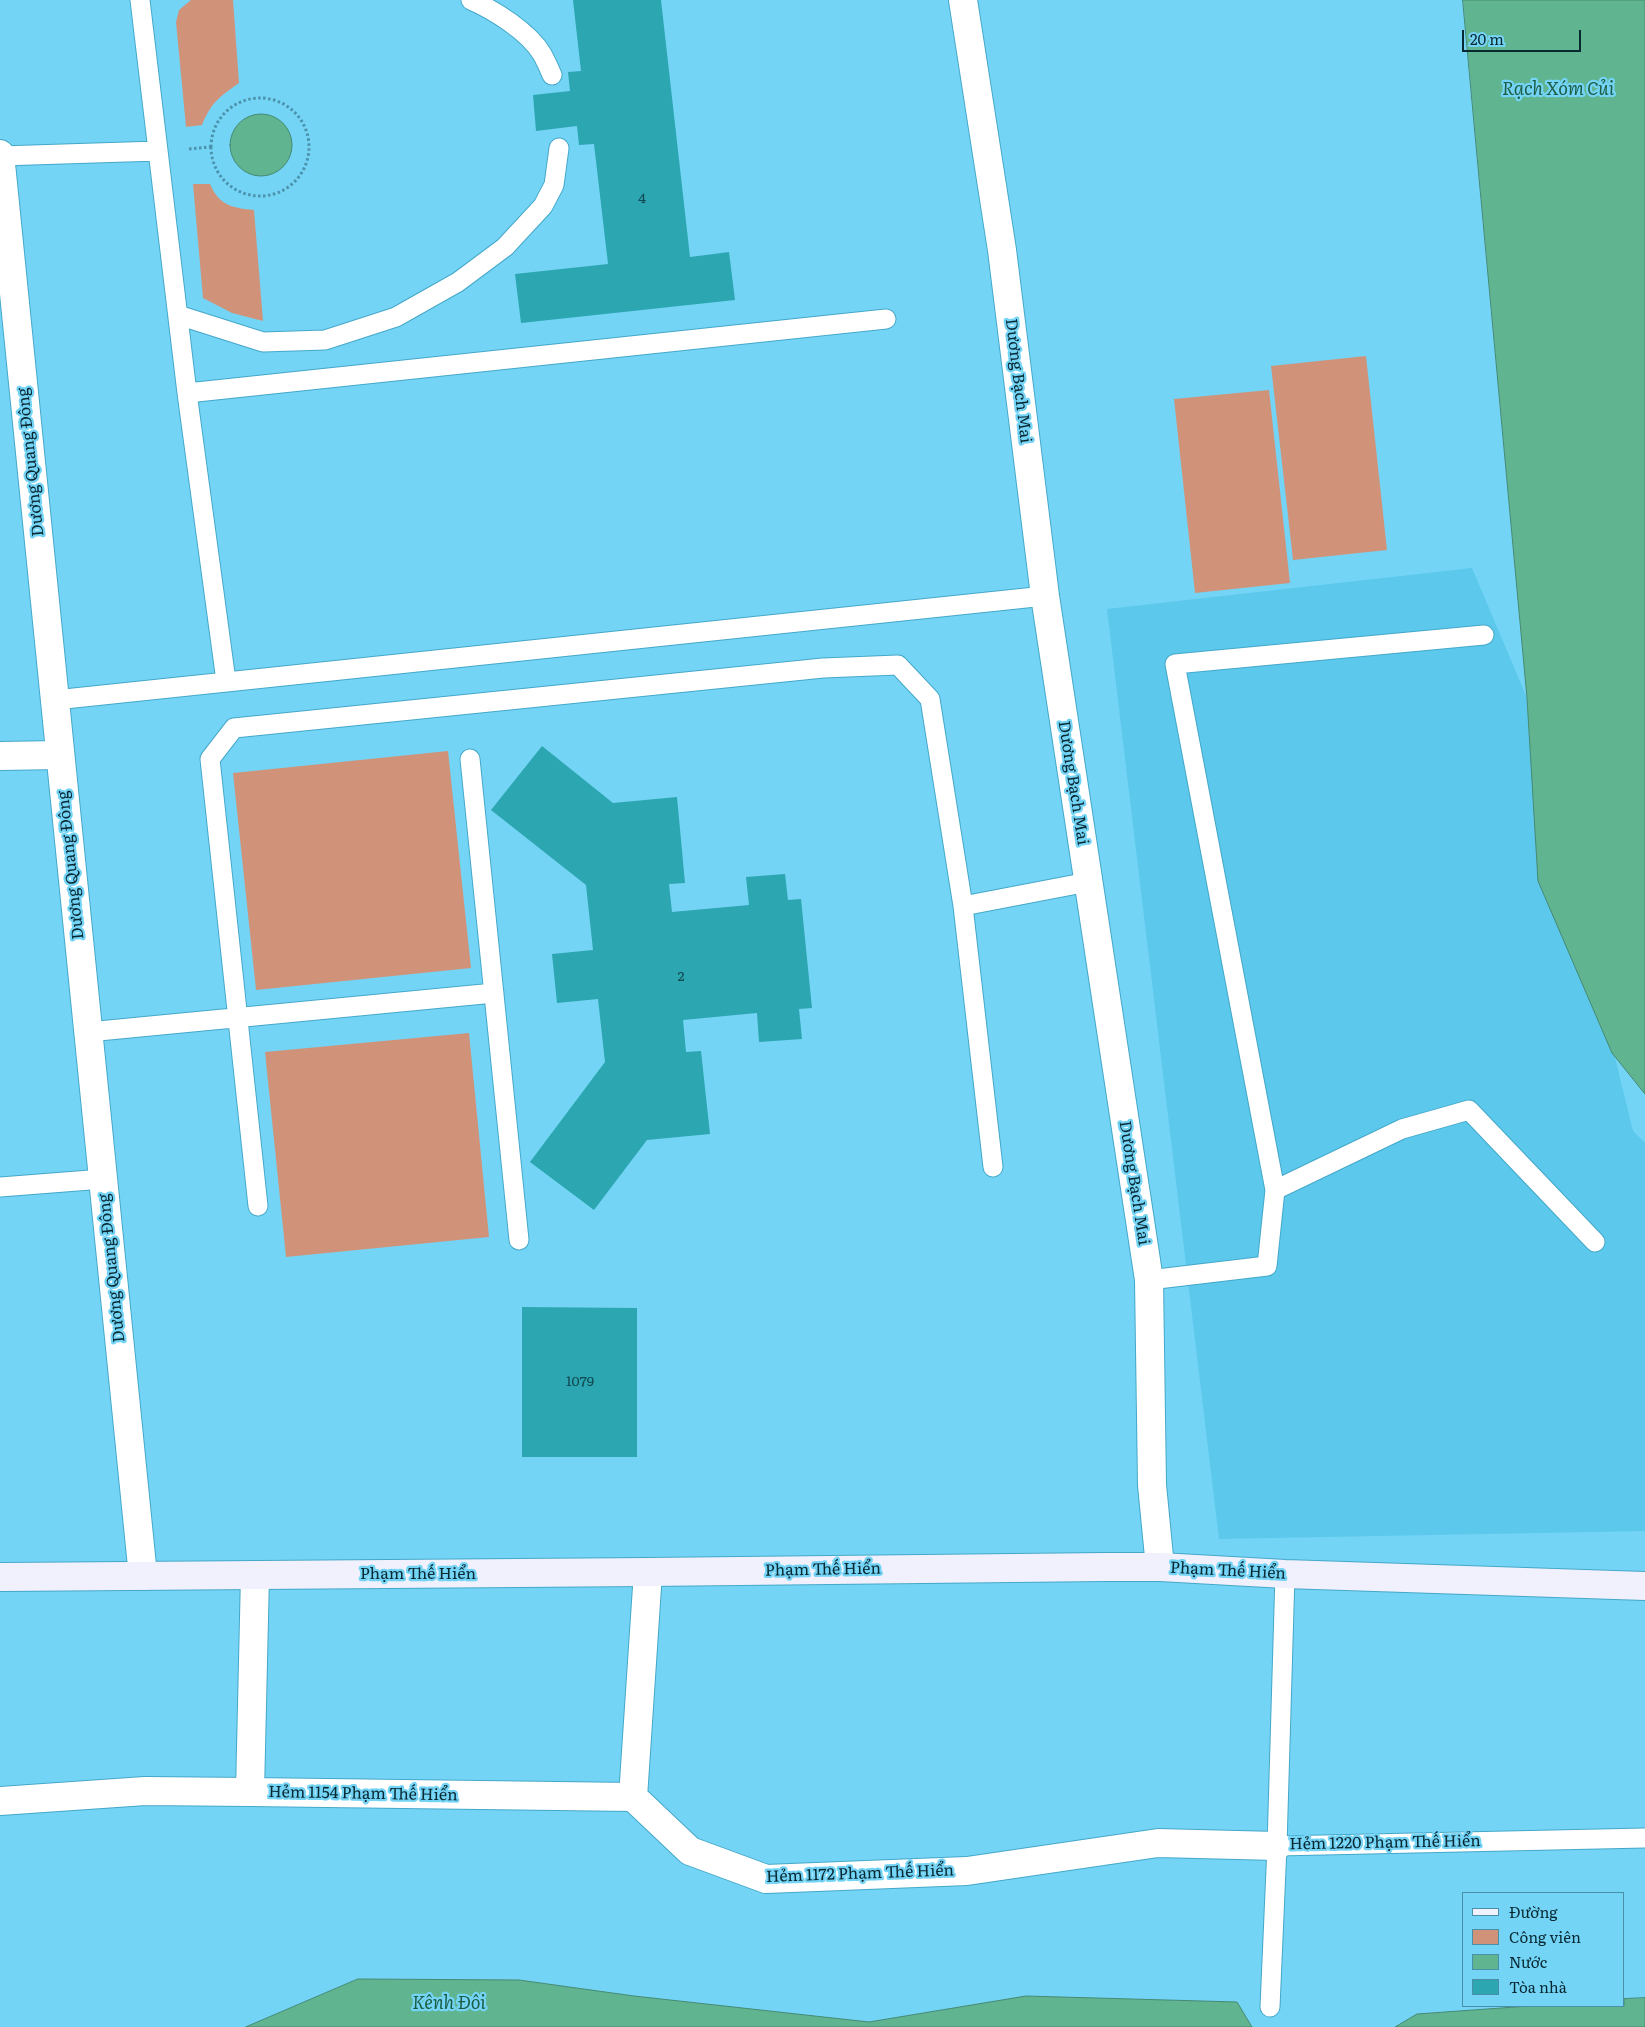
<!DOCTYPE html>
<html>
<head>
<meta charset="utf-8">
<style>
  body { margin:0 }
  #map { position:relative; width:1645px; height:2027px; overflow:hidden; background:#74d4f6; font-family:Literata,serif }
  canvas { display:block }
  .legend { position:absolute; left:1462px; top:1892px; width:162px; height:115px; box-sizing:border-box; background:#74d4f6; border:1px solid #498fa8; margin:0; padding:6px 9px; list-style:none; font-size:15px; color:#082832 }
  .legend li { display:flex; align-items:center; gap:10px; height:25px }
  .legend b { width:25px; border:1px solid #498fa8 }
  .scale { position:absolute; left:1462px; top:30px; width:119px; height:22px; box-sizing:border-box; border:2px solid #082832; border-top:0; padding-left:6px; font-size:15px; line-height:18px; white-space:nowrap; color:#082832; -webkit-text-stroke:4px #74d4f6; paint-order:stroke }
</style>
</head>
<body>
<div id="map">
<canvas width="1645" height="2027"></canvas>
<ul class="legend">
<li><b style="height:6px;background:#f0f1fd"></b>Đường</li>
<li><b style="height:14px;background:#d0937a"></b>Công viên</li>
<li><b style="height:14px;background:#60b490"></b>Nước</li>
<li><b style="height:14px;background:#2ca6b0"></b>Tòa nhà</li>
</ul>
<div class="scale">20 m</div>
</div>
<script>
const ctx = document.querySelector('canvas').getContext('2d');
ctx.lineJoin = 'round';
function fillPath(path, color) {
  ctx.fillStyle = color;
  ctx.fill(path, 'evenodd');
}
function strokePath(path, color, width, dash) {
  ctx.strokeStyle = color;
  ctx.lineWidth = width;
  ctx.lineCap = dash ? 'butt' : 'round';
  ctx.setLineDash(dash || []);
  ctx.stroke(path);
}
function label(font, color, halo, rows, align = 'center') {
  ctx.font = font + ' Literata,serif';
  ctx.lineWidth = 4.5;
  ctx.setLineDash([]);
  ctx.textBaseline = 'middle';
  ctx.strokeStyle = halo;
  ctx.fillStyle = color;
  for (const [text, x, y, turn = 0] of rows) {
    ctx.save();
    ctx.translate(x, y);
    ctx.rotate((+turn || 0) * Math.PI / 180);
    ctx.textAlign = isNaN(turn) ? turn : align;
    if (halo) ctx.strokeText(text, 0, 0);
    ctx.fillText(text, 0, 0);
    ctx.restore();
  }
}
const built = new Path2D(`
  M1472 568 1527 698 1633 1131 1645 1143V1531L1219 1539 1107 609Z`);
const green = new Path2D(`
  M191 0H233L239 83C219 97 211 103 202 125L186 127 176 22 179 10Z
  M193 184H210C219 205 232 208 254 210L263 321 232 313 203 298Z
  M1366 356 1387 550 1293 560 1271 366Z
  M1269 390 1290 583 1195 593 1174 399Z
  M448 751 471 968 256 990 233 773Z
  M469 1033 489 1237 286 1257 265 1052Z`);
const water = new Path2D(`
  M1463 0H1645V1094L1612 1053 1538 881 1527 698Z
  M230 145a31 31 0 1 1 62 0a31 31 0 1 1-62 0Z
  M358 1979 519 1980 634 1996 869 2022 1026 1996 1237 2002 1252 2027H246Z
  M1645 1998V2027H1395L1417 2014 1529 2006H1624V1999Z`);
const building = new Path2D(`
  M573 0H661L690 257 729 252 735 300 521 323 515 274 608 264 594 144 579 145 577 126 536 131 533 95 570 91 568 72 581 71Z
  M542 746 613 803 677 797 685 883 669 884 672 912 749 905 746 877 785 874 788 900 801 899 812 1008 799 1009 802 1039 759 1042 757 1013 683 1020 686 1052 701 1051 710 1134 647 1140 594 1210 530 1162 605 1062 598 999 557 1003 552 954 593 950 586 885 491 810Z
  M522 1307 637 1308V1457H522Z`);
const path = new Path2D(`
  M211 147a49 49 0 1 1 98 0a49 49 0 1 1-98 0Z
  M189 149 210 147`);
const service = new Path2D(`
  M140 0 187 393 226 681
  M471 0C494 10 529 32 542 54 546 61 549 68 552 75
  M0 156 158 151
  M178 315 263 342 325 340 396 317 458 282 505 247 543 206 554 185 559 148
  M187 393 886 319
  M55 700 1045 596
  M470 759 519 1240
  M963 906 1088 882
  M88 1032 494 993
  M0 1187 103 1179
  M1275 1190 1402 1129 1469 1110 1595 1242
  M258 1206 210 759 234 728 823 668 898 665 930 699 963 906 993 1167
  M1149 1280 1267 1266 1275 1190 1175 664 1484 635
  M1285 1574 1277 1846 1645 1838
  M1270 2007 1277 1846`);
const minor = new Path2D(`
  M963 0 1002 250 1045 596 1149 1280 1152 1485 1160 1567
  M0 756 60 755
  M648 1572 633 1797 690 1851 766 1879 967 1871 1158 1843 1277 1846
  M255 1575 250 1792 633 1797
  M0 1801 145 1791 250 1792`);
const tertiary = new Path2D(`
  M0 154 143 1576`);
const secondary = new Path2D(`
  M0 1577 648 1572 1105 1567H1160L1285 1574 1645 1586`);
const numberNames = [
  ["4",642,199],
  ["2",681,977],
  ["1079",580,1382]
];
const streetNames = [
  ["Dương Bạch Mai",1018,381,83],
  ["Dương Quang Đông",31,462,-96],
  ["Dương Bạch Mai",1073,783,81],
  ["Dương Quang Đông",71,865,-96],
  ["Dương Bạch Mai",1134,1183,81],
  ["Dương Quang Đông",112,1268,-96],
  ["Phạm Thế Hiển",823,1570,-1],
  ["Phạm Thế Hiển",1228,1571,3],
  ["Phạm Thế Hiển",418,1574],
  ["Hẻm 1154 Phạm Thế Hiển",363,1794,1],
  ["Hẻm 1220 Phạm Thế Hiển",1385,1843,-1],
  ["Hẻm 1172 Phạm Thế Hiển",860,1874,-2]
];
const waterNames = [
  ["Rạch Xóm Củi",1558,90],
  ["Kênh Đôi",449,2004]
];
fillPath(built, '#5bc8ec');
fillPath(green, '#d0937a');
fillPath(water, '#60b490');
strokePath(water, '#468a74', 1);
fillPath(building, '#2ca6b0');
strokePath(service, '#45a8c9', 21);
strokePath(minor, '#45a8c9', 30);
strokePath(tertiary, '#45a8c9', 30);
strokePath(secondary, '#45a8c9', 30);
strokePath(path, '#4b92ab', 3, [2.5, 2.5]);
strokePath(service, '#fff', 19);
strokePath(minor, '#fff', 28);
strokePath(tertiary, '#fff', 28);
strokePath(secondary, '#f0f1fd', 28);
label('14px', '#114852', null, numberNames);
label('16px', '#082832', '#74d4f6', streetNames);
label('italic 18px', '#1d5e45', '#74d4f6', waterNames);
</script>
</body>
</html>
